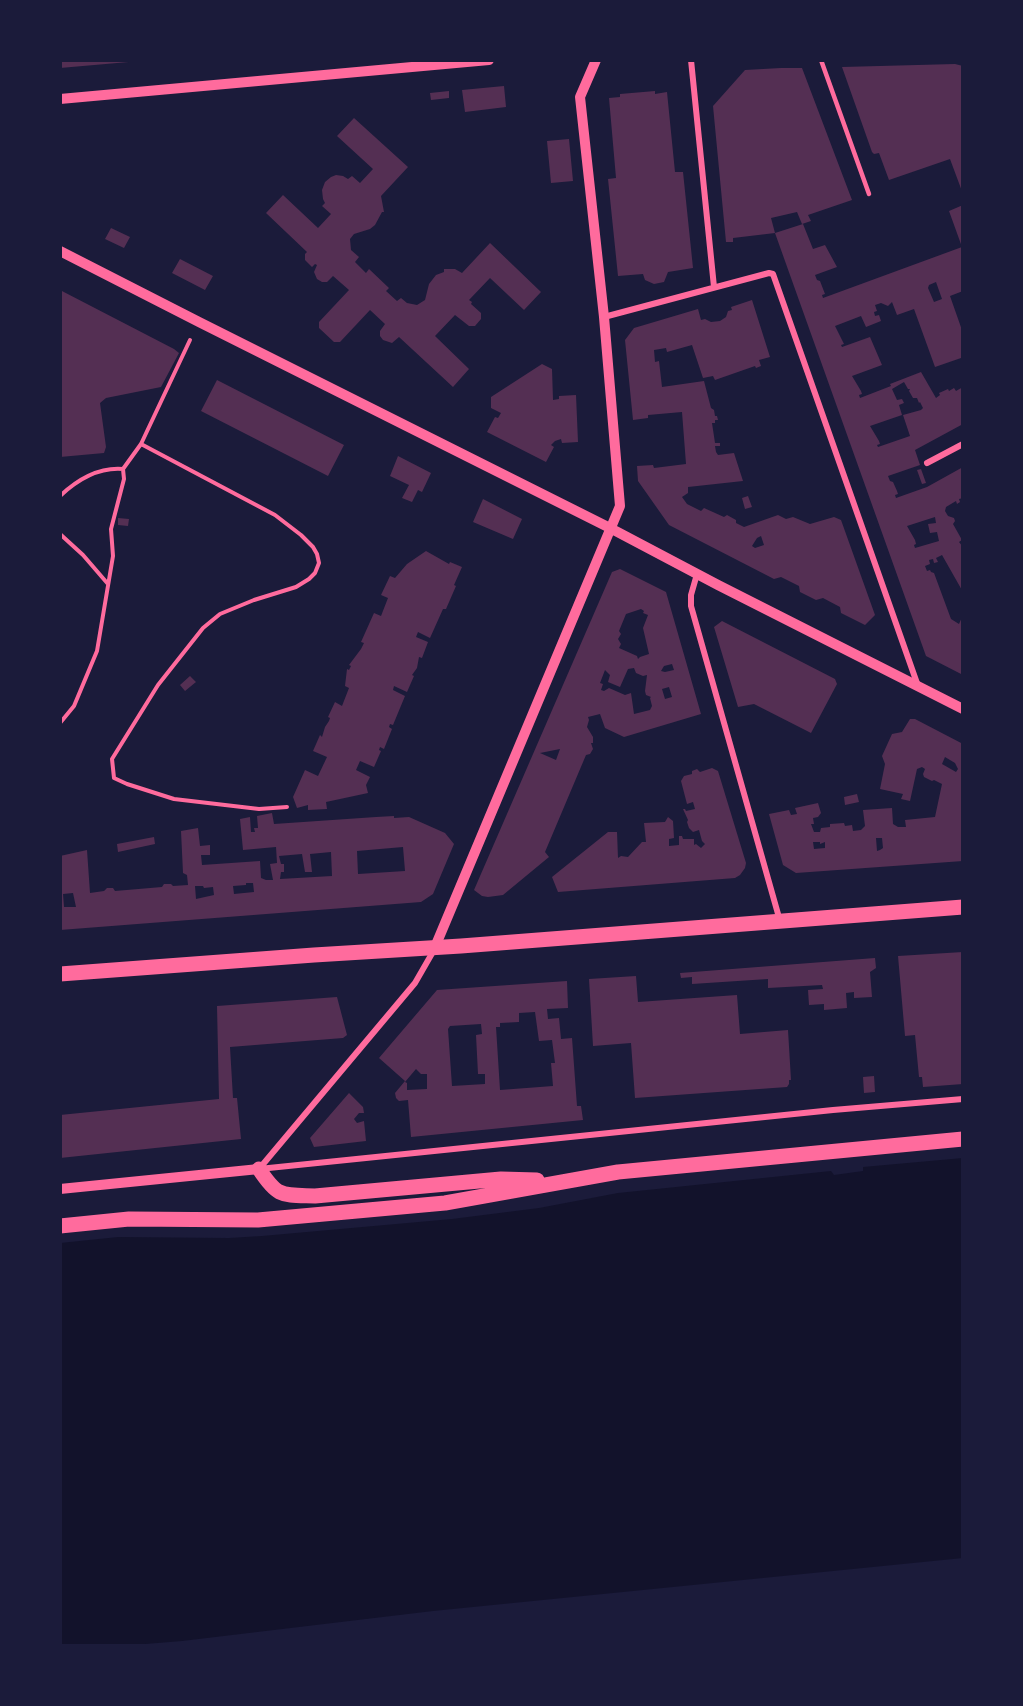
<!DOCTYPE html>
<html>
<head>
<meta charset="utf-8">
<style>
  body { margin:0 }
  #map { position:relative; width:1023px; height:1706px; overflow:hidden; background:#1b1b3a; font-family:Overpass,sans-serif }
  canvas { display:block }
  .frame { position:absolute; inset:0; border:62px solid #1b1b3a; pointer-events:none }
</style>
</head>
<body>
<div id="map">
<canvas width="1023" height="1706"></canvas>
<div class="frame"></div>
</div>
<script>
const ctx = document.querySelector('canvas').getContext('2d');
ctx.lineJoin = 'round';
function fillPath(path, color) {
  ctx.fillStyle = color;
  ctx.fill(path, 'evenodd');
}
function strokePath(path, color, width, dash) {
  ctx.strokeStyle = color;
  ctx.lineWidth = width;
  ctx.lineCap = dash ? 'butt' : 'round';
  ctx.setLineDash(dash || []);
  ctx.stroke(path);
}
const water = new Path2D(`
  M963 1158V1558L433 1611 182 1641 121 1646H60V1243L118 1237 229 1238 262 1236 452 1219 539 1208 618 1193 831 1171 834 1175 863 1171V1167Z`);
const building = new Path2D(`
  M60 60H139L140 61 60 68Z
  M955 64 963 66V194L950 159 889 180 879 153 874 154 872 152 842 67Z
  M781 68H802L852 200 808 215 811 221 802 224 797 212 771 218 775 233 733 238V242H726L713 106 745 70Z
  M504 86 506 107 465 112 462 90Z
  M449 91V98L431 100 430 93Z
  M655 91V94L667 92 675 172H683L693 268 668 272 664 282 654 284 645 280 643 274 618 276 608 179 616 178 609 98 620 97V94Z
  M354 118 408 167 381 196 384 212H382L375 225 370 229 354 234 350 239 351 250 359 257 355 262 366 273 369 269 389 288 386 291 397 301 401 298 407 303 417 305 425 300 429 284 436 275 444 272V269H455L462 273 490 243 541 292 524 310 490 278 469 300 472 302 471 304 481 313V319L475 326H469L455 315 435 336 469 369 453 387 399 337 392 343 383 340 380 336V331L385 324 370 310 340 342H334L319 328V322L349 290 333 276 327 282H322L317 279 314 272 317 265 315 264 312 267 305 260V254L307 252 266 213 283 195 318 228 331 214 322 206 325 203 323 199 322 190 325 182 331 177 336 175 343 176 348 179 352 176 360 183 373 169 337 136Z
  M569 139 573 181 551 183 547 141Z
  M963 205V291L950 296 963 333V361L961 358 935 367 914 309 897 315 892 302 888 306 881 303 875 305 877 311 874 312 875 316 879 315 881 321 866 327 861 316 835 326 844 344 841 345 842 347 870 337 882 365 852 376 861 391 862 394 859 395 860 398 891 386 890 384 921 372 936 398 940 395 939 393 948 389 949 391 954 388 956 391 963 387V424L915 450 920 465 888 476 890 481 893 482 897 491 898 494 895 495 896 498 927 487 963 467V498L959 499 960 502 957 504 956 501 946 507 945 511 948 516 954 518 955 521 953 524 962 540 959 542 963 547V592L942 555 936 558 938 562 934 563 933 559 929 560 930 564 925 566 927 571 930 570 931 572 934 573 951 619 959 624 963 615V675L926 656 775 233 803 224 813 249 825 245 837 267 815 275 817 280 820 281 825 294 822 295 823 298 962 247 949 211ZM936 282 942 299 934 302 928 288 929 285ZM904 382 908 389H910L909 391 913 398H917L919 403 920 402 923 408 921 410 903 415 910 436 878 447 877 445 880 444 879 441 870 426 902 415 899 405 904 403 902 399 897 400 892 389ZM935 517 936 523 928 524 930 533 937 532 939 541 915 548 914 545 916 544 915 540 907 526Z
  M111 228 130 237 124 248 105 239Z
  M180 259 213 276 205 290 172 273Z
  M60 290 174 349 179 353 161 387 106 398 100 403 106 447 104 453 60 457Z
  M752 300 770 357 759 360 761 366 756 368 755 366 715 380 713 376 703 378 692 345 667 352 666 348 654 350 655 362 659 361 662 387 704 381 711 408 714 410 715 416H717L718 420H715V423H712L715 443H720V446H715L716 452 718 455 734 453 743 481 688 487V493L682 497 687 504 701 511 704 508 724 517 727 515 736 520V523L744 527 778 515 786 519 793 517 810 524 834 517 841 520 875 615 865 625 841 613 840 607 823 598 816 600 800 592 799 586 781 577 774 579 669 525 638 481 637 466 653 465 654 468 686 464 682 412 648 415V418L633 420 625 340 634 328 698 309 701 320 705 319 711 322 720 321 726 317 728 311 732 310 731 307ZM761 536 764 545 755 548 752 546 757 538Z
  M542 364 552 369 553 400 559 399V396L576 395 578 442 562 443 561 439 555 441 551 445 554 447 546 462 487 432 495 417 498 418 501 413 491 408V397Z
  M217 380 344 445 328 476 201 411Z
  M398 456 431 473 422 492 418 490 412 502 402 498 409 485 390 476Z
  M921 469 926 483 922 484 917 470Z
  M748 496 752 507 745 509 742 498Z
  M483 499 522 519 513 539 473 522Z
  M118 518 129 519 128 526 118 525Z
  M426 551 449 564 450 562 462 567 454 585 456 586 446 609H443L430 638 418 632 416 637 428 642 422 658 419 657 417 668 412 675 414 676 407 692 394 686 393 690 405 696 393 725 390 724 389 727 392 729 384 749 380 747 379 750 381 751 374 767 360 761 356 770 370 777 366 785 368 793 326 802 327 809 308 810V805L297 808 293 797 305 770 318 776 327 757 313 751 320 735 322 737 325 727 329 721 330 718 328 717 335 702 342 706 349 688 345 686 347 669 349 670 351 666 349 665 361 649 364 643 361 642 374 613 381 616 388 598 381 595 390 576 395 578 407 564Z
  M620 569 666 592 701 714 624 737 605 728 600 714 588 717 589 720 587 727 593 737V743H591L593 749 590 754 586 755 545 852 549 857 503 895 488 897 482 896 474 890 612 572ZM641 609 644 611 643 613 648 615 643 628 649 654 640 657 638 659 637 656 619 648 621 644 618 639 621 634 619 631 626 614ZM672 664 674 670 665 672 661 671 664 666ZM634 668 636 673 643 676 647 675 645 691 646 695 651 697 650 698 652 706 650 710 634 714 631 693 625 695 609 688 604 691 601 690 603 684 600 683 605 670 610 675 608 682 620 687 628 669ZM669 687 672 697 665 699 662 689ZM560 749 556 760 540 753Z
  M722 621 835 679 837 684 811 733 754 704 738 707 714 627Z
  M190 676 196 682 185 691 180 685Z
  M910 719H915L963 744V861L796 873 783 865 769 814 789 810 791 815 797 814 795 808 818 803 821 813 818 817 813 818 814 824H811L814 832H820L821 828 830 827V824L844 823 845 826 852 825 853 831 861 830 865 826 863 810 892 808 893 824 898 827H906L905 820 935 817 942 784 934 780 932 781 924 777 923 774 925 769 922 767 917 769 910 801 901 799 903 794 880 789 885 764 882 756 892 734 902 732ZM945 757 955 763 958 769 956 772 942 764ZM876 838H882L883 848 880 850 877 851ZM813 842H820V844L825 842V848L814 849Z
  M712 768 718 771 746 863 745 868 740 875 735 878 558 892 552 877 608 832H617L618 858 621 856 628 857 642 842H646L644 823 665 822 668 817 673 821 674 838 669 839V846L679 845V836H682L683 839H694V845L696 844 701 848 705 844 702 841 699 830 693 832 689 828 687 822 688 820 683 809H685L686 811 695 809 693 802 687 804 681 781 684 776 692 774V771L697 769 700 772Z
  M857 794 859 802 845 805 844 797Z
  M272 813 274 824 376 817 394 816V818L409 817 445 833 454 844 433 894 421 902 60 930V856L87 850 90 893 104 891 107 888H113L115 891 162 887 164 884H171L173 886 188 885 187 875 183 873 181 831 198 828 200 846 210 845V855H201L202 865 260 861 261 878 266 880H273L270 864 277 863 276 847 243 850 240 819 250 817 251 832H255L254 828H258L257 816ZM403 847 405 871 358 874 357 851ZM331 852 332 876 280 879 281 872H284V864H281L279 856 302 854 305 872H312L310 854ZM246 883H253L254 892 234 894 233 886 246 885ZM195 886H203L204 888 213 887 214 895 196 899ZM73 893 76 907H64L63 894Z
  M154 837 155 844 118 852 117 844Z
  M963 952V1084L923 1087 922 1077H919L915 1035 905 1036 898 956Z
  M875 958 876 968 870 972 872 997 854 998V992L846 993 847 1008 824 1010V1004L809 1005 808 990 823 989 822 985 768 988V979L692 984V977L681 978 680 973Z
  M636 976 638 1002 737 995 740 1034 788 1030 791 1080H789V1084L787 1087 635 1098 631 1043 593 1046 589 979Z
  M567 981 568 1008 547 1009 548 1019 559 1018 561 1039 572 1038 577 1106H581L583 1120 411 1137 408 1100 399 1101 396 1098 395 1093 405 1081 379 1058 437 990ZM535 1012 539 1041 552 1040 555 1063H551L553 1086 500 1090 496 1027H500V1023L519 1022V1013ZM481 1024 482 1034 476 1035 478 1074H485V1084L452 1086 448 1029 450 1026ZM416 1069 421 1074H427V1089L407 1090V1083L405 1082Z
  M337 997 347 1035 343 1038 230 1047 233 1098H237L241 1139 60 1158V1115L219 1099 217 1006Z
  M874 1076 875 1092 864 1093 863 1077Z
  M349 1093 363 1107 364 1113H359L354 1119 357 1123 364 1121 366 1141 314 1147 310 1138Z`);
const path = new Path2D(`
  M141 444 275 515 301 535 313 547 317 554 319 563 315 573 309 579 296 587 254 600 220 614 203 628 158 685 112 759 114 778 127 784 174 799 259 809 287 807
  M60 496C77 480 99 467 123 469
  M60 534 83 555 108 584
  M60 723 74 706 97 651 113 556 111 529 124 479 123 469 141 444 190 340`);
const service = new Path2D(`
  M821 60 869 194`);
const minor = new Path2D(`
  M691 60 714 287
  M604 317 769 273 773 274 918 686
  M927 463 963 444
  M697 574 691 595V606L780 921
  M259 1169 833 1110 963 1099
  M259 1169 415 983 434 950`);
const tertiary = new Path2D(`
  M60 99 489 60
  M60 251 199 322 610 528 718 585 963 709
  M435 947 620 506 604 317 580 97 596 60
  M60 1189 259 1169`);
const primary = new Path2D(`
  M60 974 314 955 461 946 963 907
  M259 1169C278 1198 282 1195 315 1196L501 1179 537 1180
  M60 1226 129 1219 258 1220 445 1203 618 1172 963 1139`);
fillPath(water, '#12122b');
fillPath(building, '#542f53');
strokePath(path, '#ff6b9d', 4);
strokePath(service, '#ff6b9d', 4.5);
strokePath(minor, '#ff6b9d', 6);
strokePath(tertiary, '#ff6b9d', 10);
strokePath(primary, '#ff6b9d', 15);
</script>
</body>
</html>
